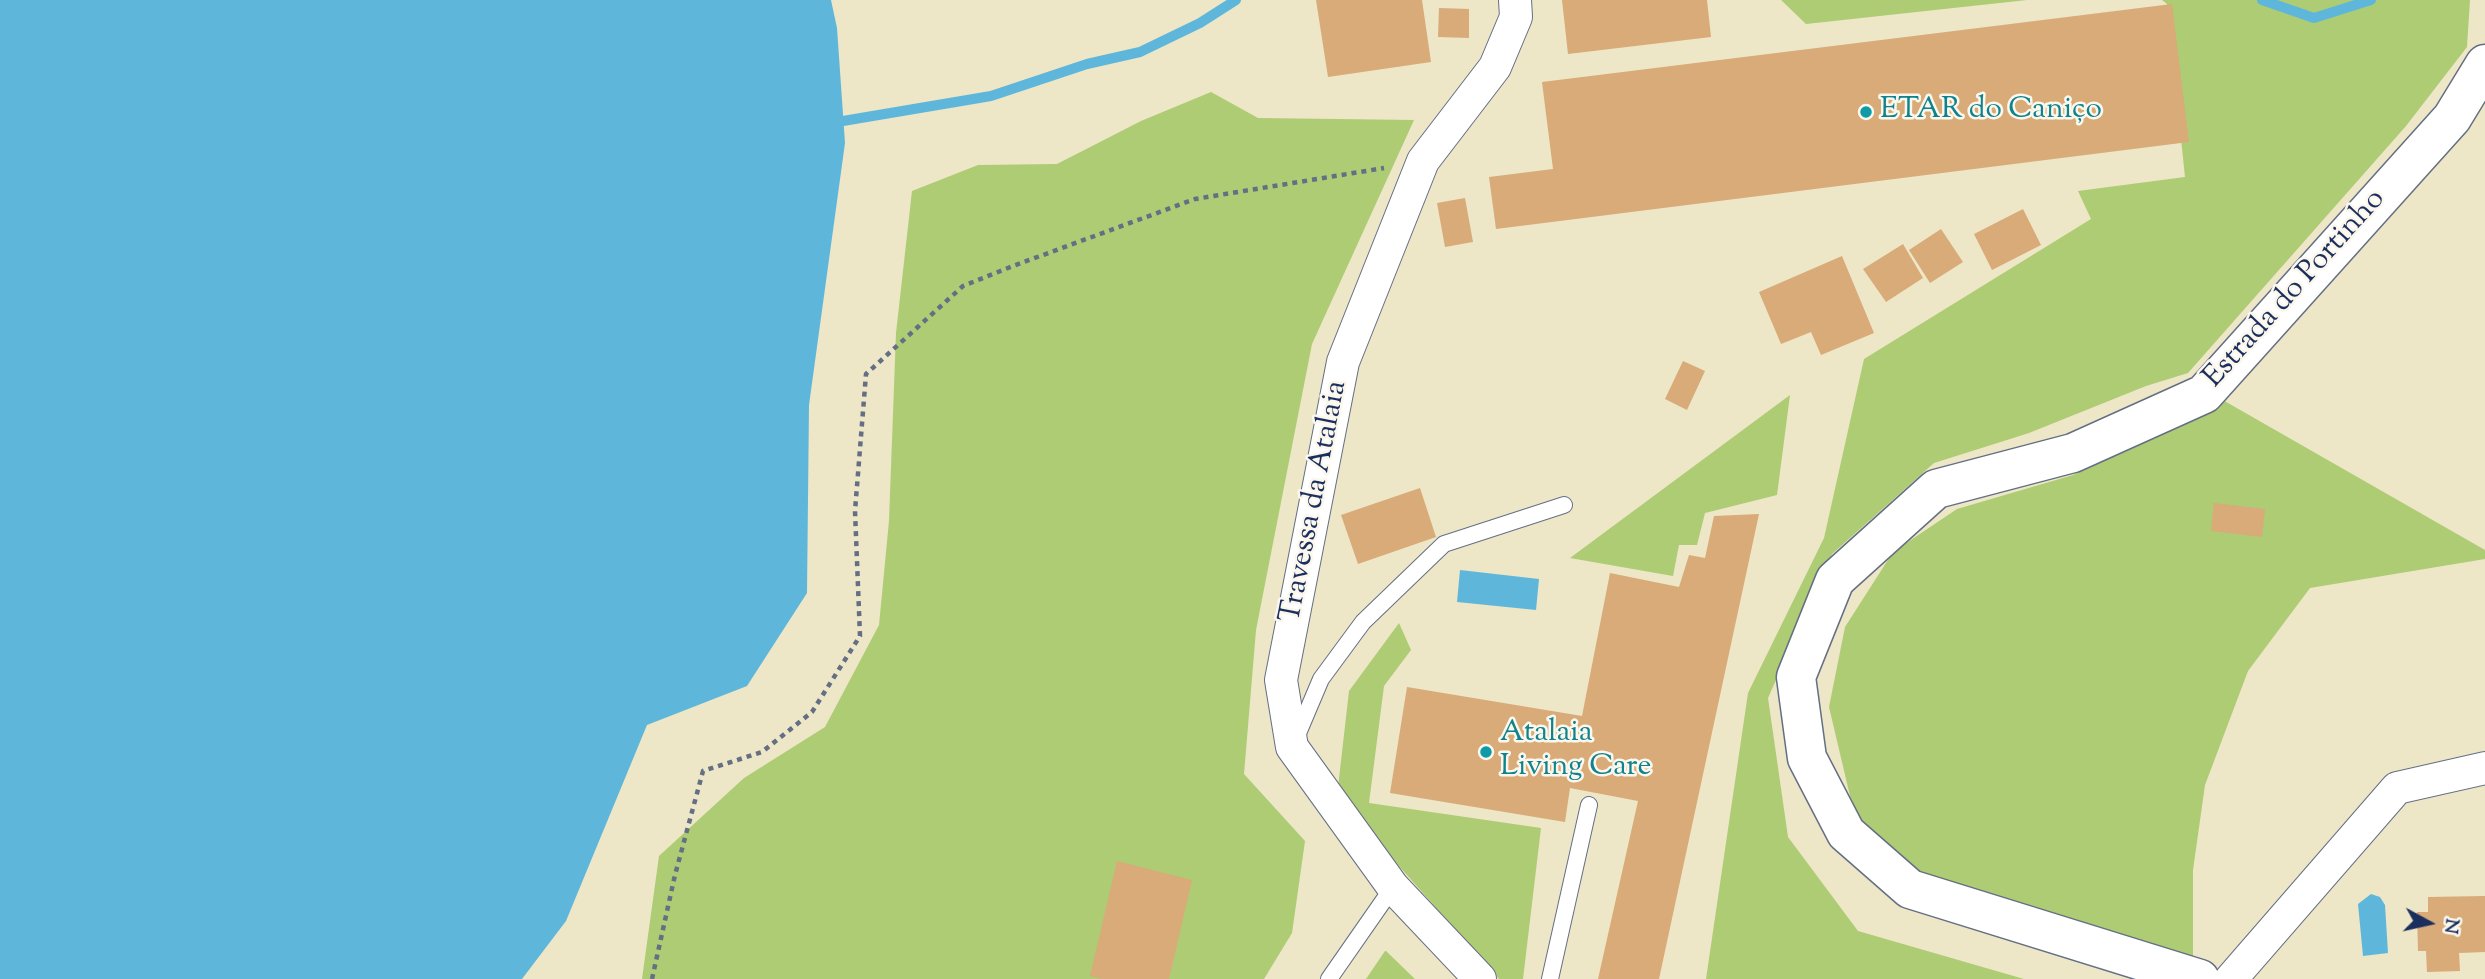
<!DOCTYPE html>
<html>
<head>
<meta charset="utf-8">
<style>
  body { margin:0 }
  #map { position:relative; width:2485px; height:979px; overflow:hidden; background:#ede6c7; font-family:"Sorts Mill Goudy",serif }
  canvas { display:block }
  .north { position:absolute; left:2394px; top:888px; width:70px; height:70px; -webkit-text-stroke:5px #fbf7ec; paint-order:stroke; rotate:98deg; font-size:19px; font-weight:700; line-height:28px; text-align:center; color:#1b2f5e }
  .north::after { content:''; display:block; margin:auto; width:24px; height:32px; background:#1b2f5e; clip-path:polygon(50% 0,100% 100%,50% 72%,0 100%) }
</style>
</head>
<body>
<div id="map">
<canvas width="2485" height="979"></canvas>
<div class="north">N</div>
</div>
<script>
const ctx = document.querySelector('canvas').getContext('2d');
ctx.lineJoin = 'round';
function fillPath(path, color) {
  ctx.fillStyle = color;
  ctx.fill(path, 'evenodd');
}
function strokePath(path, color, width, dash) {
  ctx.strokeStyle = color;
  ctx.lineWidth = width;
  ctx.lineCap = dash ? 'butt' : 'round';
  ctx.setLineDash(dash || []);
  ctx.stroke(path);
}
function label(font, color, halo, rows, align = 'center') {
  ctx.font = font + ' "Sorts Mill Goudy",serif';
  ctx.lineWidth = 5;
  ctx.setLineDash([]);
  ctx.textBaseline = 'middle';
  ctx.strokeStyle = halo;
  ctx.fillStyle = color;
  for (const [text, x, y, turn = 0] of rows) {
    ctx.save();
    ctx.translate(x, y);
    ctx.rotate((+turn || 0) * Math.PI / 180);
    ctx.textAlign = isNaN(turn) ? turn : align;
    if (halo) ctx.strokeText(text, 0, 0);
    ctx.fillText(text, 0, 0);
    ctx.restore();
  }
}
const green = new Path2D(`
  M1781 0H2027L1806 24Z
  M2162 0H2470L2467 47 2406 126 2188 373 2146 386 2029 433 1934 463 1832 554 1768 698 1788 837 1858 931 2024 979H1706L1748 693 1824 538 1864 359 2091 219 2078 191 2185 177 2167 4Z
  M1211 92 1258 118 1414 120 1312 344 1256 630 1244 774 1305 841 1292 933 1264 979H642L659 856 744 778 825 727 879 625 889 521 896 333 912 191 978 165 1057 164 1141 121Z
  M1790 395 1777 495 1705 513 1697 545H1679L1673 576 1570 558Z
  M2221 399 2485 550V559L2310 588 2248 671 2205 785 2193 870V976L1926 897 1875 854 1850 796 1829 707 1845 627 1893 552 1957 509 2073 475Z
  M1399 623 1411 650 1384 686 1369 803 1541 828 1523 979H1499L1337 796 1349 691Z
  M1385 951H1386L1415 979H1366Z`);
const water = new Path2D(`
  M0 0H831L837 28 845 143 809 405 807 593 747 686 647 725 566 921 522 979H0Z
  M1460 570 1539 579 1536 610 1457 602Z
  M2371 894 2380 897 2385 905 2388 953 2363 956 2358 904Z`);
const stream = new Path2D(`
  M2262 0 2314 18 2371 0
  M843 121 991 96 1087 64 1140 52 1200 23 1236 0`);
const building = new Path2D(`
  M1316 0H1422L1431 62 1328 77Z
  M1562 0H1707L1711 37 1568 54Z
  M2172 4 2189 142 1496 229 1489 177 1553 169 1542 82Z
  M1439 8 1469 9V38L1438 37Z
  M1465 198 1473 242 1445 247 1437 203Z
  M2023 209 2041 245 1992 270 1974 234Z
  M1941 229 1963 262 1930 283 1909 250Z
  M1903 244 1923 278 1886 302 1863 269Z
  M1842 256 1874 333 1821 355 1811 332 1781 344 1759 292Z
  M1683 361 1705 371 1687 410 1665 399Z
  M1420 488 1436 537 1358 564 1341 515Z
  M2214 503 2265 509 2262 537 2211 531Z
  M1759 514 1659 979H1598L1638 801 1570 788 1565 822 1390 793 1407 687 1582 716 1610 573 1679 587 1689 555 1705 558 1714 516Z
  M1117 861 1192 880 1169 979H1102L1090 976Z
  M2485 896V952L2459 953 2460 971 2427 972 2426 951H2418L2417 912H2428V897Z`);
const path = new Path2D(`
  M652 979 675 875 703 771 762 752 812 712 860 636 855 511 866 374 963 286 1013 266 1195 199 1384 168`);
const lane = new Path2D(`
  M1296 738 1321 679 1363 622 1444 544 1564 505
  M1329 979 1393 887
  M1550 979 1589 805`);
const street = new Path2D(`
  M1480 979 1393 887 1292 747 1281 680 1343 362 1423 161 1495 67 1516 17 1515 0
  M2231 979 2397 788 2485 768`);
const secondary = new Path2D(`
  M2200 979 1910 889 1846 833 1807 758 1796 677 1835 580 1936 489 2073 453 2204 394 2452 118 2485 64`);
const markers = [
  [1866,112,7,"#0f9aa8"],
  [1486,752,7,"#0f9aa8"]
];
const cultureNames = [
  ["ETAR do Caniço",1880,112],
  ["Atalaia",1500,735],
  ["Living Care",1500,769]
];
const streetNames = [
  ["Estrada do Portinho",2296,290,-48],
  ["Travessa da Atalaia",1316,502,-79]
];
fillPath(green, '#adcc74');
fillPath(water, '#5eb7db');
strokePath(stream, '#5eb7db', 10);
fillPath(building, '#d8ab79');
strokePath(lane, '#646f83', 18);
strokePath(street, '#646f83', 34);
strokePath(secondary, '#646f83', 41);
strokePath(path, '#646f83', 4.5, [5, 5]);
strokePath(lane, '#fff', 16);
strokePath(street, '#fff', 32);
strokePath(secondary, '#fff', 38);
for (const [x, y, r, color] of markers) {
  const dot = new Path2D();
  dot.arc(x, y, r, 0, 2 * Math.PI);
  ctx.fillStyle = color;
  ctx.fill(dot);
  strokePath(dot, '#fbf7ec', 2.5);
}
label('30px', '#0d838f', '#fbf7ec', cultureNames, 'left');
label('30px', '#1b2f5e', '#fbf7ec', streetNames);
</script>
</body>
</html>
